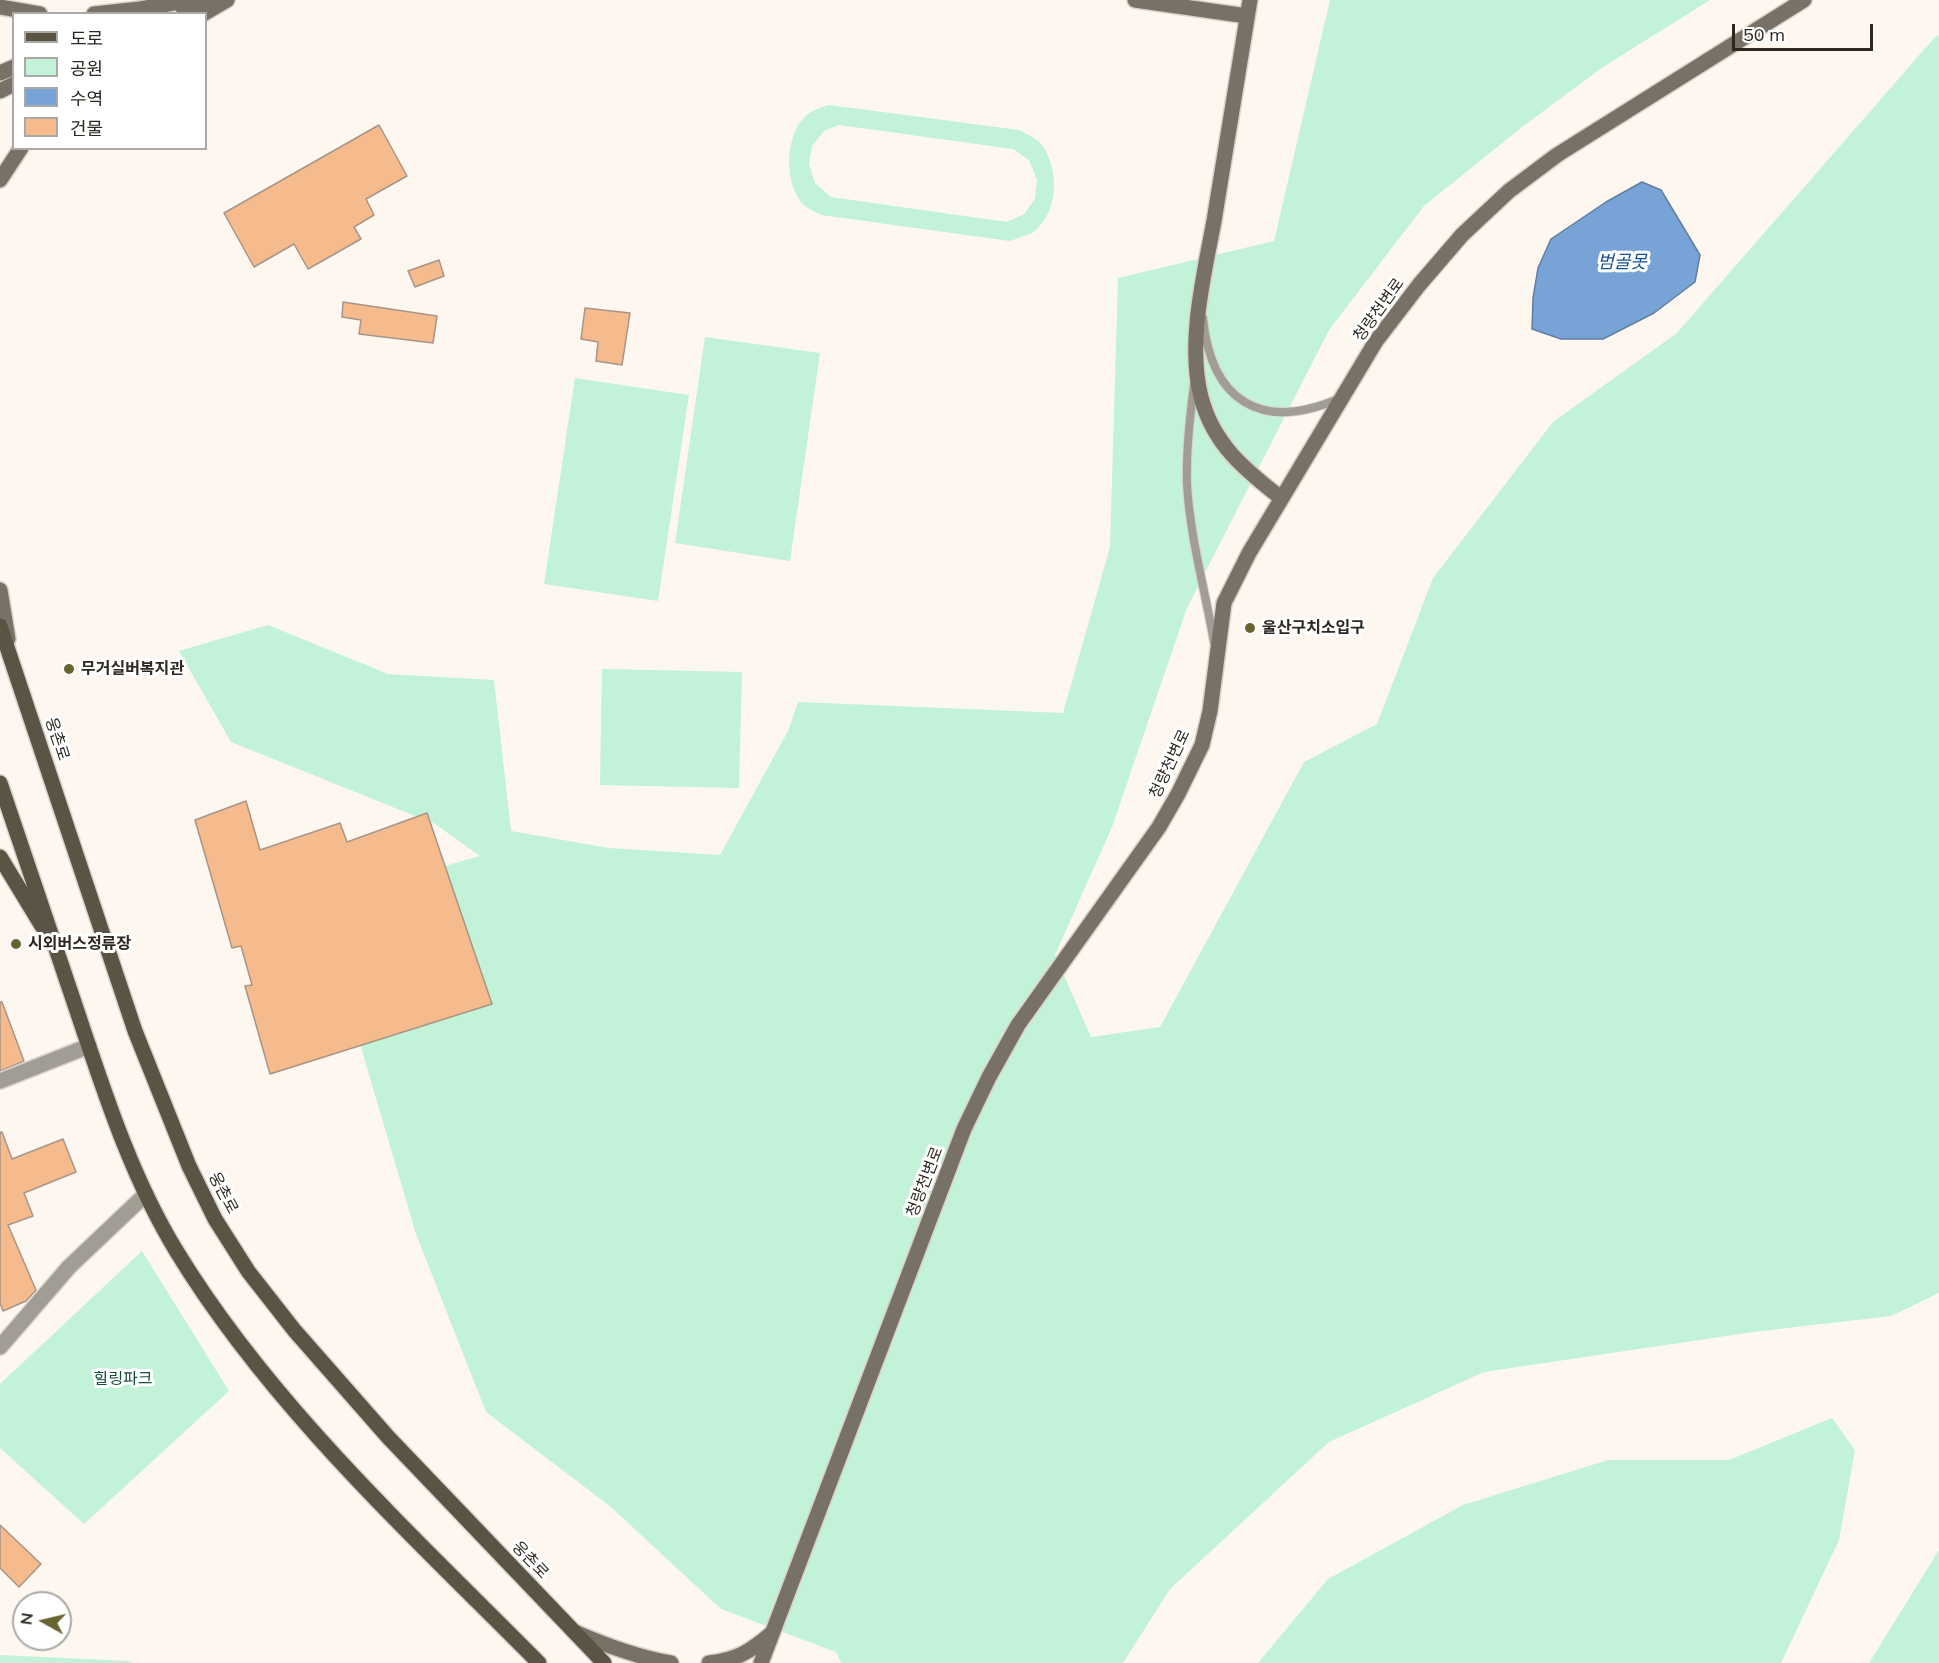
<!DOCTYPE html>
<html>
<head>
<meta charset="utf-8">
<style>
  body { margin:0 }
  #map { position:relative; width:1939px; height:1663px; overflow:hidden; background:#fdf7f0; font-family:Mulish,"Noto Sans KR",sans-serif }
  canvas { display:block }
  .legend { position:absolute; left:12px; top:12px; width:195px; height:138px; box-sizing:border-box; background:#fff; border:2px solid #aba9a6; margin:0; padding:8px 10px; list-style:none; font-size:18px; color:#2d2821 }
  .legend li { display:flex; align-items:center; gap:12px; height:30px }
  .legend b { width:30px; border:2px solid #aba9a6 }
  .north { position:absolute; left:12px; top:1591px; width:60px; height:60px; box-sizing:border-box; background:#fff; border:2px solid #aba9a6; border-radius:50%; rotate:278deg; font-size:16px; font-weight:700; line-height:24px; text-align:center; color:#2d2821 }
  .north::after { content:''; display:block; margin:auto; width:21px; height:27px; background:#686430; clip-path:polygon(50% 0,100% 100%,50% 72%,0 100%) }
  .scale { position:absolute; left:1732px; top:24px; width:141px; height:27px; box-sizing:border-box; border:3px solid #2d2821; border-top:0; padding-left:8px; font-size:18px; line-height:21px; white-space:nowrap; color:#2d2821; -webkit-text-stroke:4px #fff; paint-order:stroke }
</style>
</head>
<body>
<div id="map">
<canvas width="1939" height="1663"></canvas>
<ul class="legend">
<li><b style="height:8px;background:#5a5445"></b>도로</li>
<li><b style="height:16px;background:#c2f2d7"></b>공원</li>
<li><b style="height:16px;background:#77a3d7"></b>수역</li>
<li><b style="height:16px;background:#f5bb8d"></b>건물</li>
</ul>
<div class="north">N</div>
<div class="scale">50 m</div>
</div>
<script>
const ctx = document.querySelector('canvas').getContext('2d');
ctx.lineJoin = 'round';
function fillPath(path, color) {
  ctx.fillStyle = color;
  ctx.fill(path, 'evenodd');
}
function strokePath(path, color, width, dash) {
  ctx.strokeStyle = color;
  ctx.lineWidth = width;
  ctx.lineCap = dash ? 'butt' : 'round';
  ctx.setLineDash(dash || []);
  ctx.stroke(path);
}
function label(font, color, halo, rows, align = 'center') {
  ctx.font = font + ' Mulish,"Noto Sans KR",sans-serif';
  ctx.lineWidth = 6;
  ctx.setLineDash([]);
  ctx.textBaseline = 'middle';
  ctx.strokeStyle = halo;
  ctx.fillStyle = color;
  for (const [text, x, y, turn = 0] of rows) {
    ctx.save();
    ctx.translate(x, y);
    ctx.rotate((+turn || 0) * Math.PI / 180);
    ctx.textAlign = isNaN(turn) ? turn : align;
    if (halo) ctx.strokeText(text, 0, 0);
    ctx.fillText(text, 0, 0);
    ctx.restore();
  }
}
const green = new Path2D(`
  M1330 0H1710L1603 67 1522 127 1424 206 1329 330 1187 608 1112 827 1055 955 1091 1037 1160 1027 1304 762 1377 724 1433 578 1553 422 1677 333 1935 37 1939 35V1293L1891 1316 1753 1332 1484 1372 1329 1442 1170 1589 1123 1663H841L836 1652 721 1609 611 1507 486 1412 416 1234 342 983 346 894 480 856 435 824 231 742 179 651 268 625 388 674 494 680 511 831 609 848 720 855 788 731 798 702 1063 713 1110 547 1118 278 1274 241Z
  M829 105 1019 130C1026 134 1037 138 1042 145 1059 170 1059 208 1036 230 1030 235 1018 238 1010 241L821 215C815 211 805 208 801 202 783 178 785 129 811 112 816 109 823 107 829 105ZM839 125 1013 149 1029 160 1037 180 1035 199 1024 214 1007 222 831 197 815 183 809 164 812 146 824 131Z
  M705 337 820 353 790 561 675 543Z
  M575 378 689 395 658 601 544 584Z
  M602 669 742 672 739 788 600 785Z
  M142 1251 229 1391 84 1524 0 1448V1384Z
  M1832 1418 1855 1450 1839 1540 1781 1663H1258L1328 1579 1463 1505 1608 1460H1729Z
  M1939 1550V1663H1869Z
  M0 1655 129 1661 133 1663H0Z`);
const water = new Path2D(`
  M1642 182 1661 190 1700 255 1695 282 1654 313 1603 339H1561L1532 329 1533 298 1538 268 1551 239 1606 202Z`);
const building = new Path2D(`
  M379 125 407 176 366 199 374 215 354 227 361 239 308 269 294 244 254 267 224 213Z
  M439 260 444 276 415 287 408 271Z
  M343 302 437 316 433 343 359 334 361 320 342 317Z
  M585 308 630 313 622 365 596 361 598 342 581 339Z
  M246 801 260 850 340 823 347 842 427 813 492 1004 270 1074 245 986 252 985 241 946 232 948 195 820Z
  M0 1002H2L24 1061 0 1071Z
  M0 1132H2L12 1159 63 1139 76 1172 24 1193 33 1216 8 1225 36 1290 26 1301 3 1311 0 1303Z
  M0 1525 41 1564 19 1587 0 1568Z`);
const lane = new Path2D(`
  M1203 318C1211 401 1261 432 1338 399
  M1194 384C1190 417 1186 451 1187 484 1190 537 1205 590 1214 642`);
const street = new Path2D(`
  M0 1081 89 1046
  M0 1347 69 1267 146 1194`);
const secondary = new Path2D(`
  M1135 0 1247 16
  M1250 0C1238 74 1226 147 1214 221 1204 275 1187 343 1201 397 1213 444 1245 470 1281 498
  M0 7 40 14
  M183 8 208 0
  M94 14 140 9 190 0
  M203 14 227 0
  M0 73 14 67
  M0 91 14 84
  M0 180 21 148
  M0 590 8 639
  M575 1632C607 1646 637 1657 671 1663
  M709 1663C737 1660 751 1651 772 1633
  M761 1663 964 1129 989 1077 1018 1025 1159 827 1178 794 1202 745 1210 711 1224 603 1249 553 1376 341 1419 285 1462 235 1509 191 1557 155 1804 0`);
const primary = new Path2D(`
  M0 626 135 1031 189 1166 215 1219 248 1271 295 1331 388 1437 604 1663
  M0 783C25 859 51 933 76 1008 104 1091 131 1177 177 1252 271 1406 412 1535 539 1663
  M0 857 42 926`);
const markers = [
  [1250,628,6,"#686430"],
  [69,669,6,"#686430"],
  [16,944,6,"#686430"]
];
const streetNames = [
  ["청량천변로",1379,310,-54],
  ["웅촌로",57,739,72],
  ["청량천변로",1170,764,-65],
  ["청량천변로",925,1182,-69],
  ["웅촌로",223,1193,62],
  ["웅촌로",530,1560,46]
];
const poiNames = [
  ["울산구치소입구",1262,628],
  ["무거실버복지관",81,669],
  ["시외버스정류장",28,944]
];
const parkNames = [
  ["힐링파크",123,1379]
];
const waterNames = [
  ["범골못",1622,263]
];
fillPath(green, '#c2f2d7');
fillPath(water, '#77a3d7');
strokePath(water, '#617ea0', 1.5);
fillPath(building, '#f5bb8d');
strokePath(building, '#a79588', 1.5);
strokePath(lane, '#d8d2cb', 10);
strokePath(street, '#d8d2cb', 18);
strokePath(secondary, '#d8d2cb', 18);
strokePath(primary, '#d8d2cb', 18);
strokePath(lane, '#a19d95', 8);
strokePath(street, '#a19d95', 15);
strokePath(secondary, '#787266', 15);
strokePath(primary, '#5a5445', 15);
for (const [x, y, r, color] of markers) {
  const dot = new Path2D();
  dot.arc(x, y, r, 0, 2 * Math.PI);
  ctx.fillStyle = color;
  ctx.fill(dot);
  strokePath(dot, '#fff', 2);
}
label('16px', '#2d2821', '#fff', streetNames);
label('bold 16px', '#2d2821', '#fff', poiNames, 'left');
label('16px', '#185037', '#fff', parkNames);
label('italic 18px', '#155291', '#fff', waterNames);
</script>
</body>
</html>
